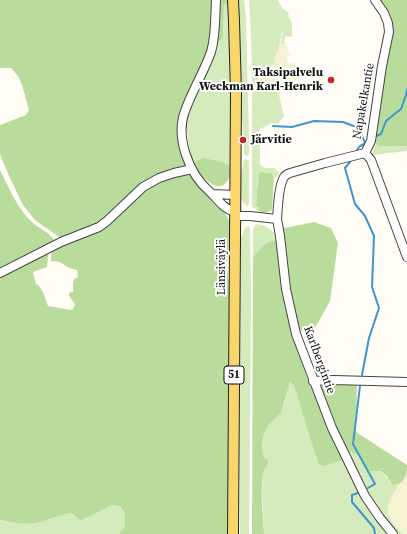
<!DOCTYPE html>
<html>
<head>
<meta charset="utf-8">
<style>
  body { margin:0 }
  canvas { display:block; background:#fffdf5 }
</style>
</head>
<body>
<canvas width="407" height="534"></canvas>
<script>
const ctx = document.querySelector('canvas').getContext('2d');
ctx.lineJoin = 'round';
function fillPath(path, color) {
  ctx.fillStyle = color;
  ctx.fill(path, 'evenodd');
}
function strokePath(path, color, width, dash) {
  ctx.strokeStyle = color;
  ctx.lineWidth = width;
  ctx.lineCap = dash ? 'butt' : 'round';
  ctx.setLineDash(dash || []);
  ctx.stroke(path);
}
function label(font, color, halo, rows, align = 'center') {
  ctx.font = font + ' "Source Serif 4",serif';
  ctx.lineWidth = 4;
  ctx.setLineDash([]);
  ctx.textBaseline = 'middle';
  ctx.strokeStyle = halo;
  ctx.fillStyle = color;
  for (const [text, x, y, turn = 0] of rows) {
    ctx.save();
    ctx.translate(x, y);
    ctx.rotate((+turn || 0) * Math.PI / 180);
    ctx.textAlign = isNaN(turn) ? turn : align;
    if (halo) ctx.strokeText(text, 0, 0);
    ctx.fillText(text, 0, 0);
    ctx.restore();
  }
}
const farmland = new Path2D(`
  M282 31H284L282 37V43L285 44 287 46 288 51 290 55 287 56V60L290 64 295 63V68L304 77 298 80H290L283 83 261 84 259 83 258 78 259 74 261 73 267 72 271 67 272 64 275 61 274 59 276 53 279 47Z
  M407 472V534H403L392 520 387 511 389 502 399 484 404 479Z`);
const green = new Path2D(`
  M239 0H244L246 17 249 136V154L247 156 244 154V140L242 121Z
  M249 0H278L282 8 289 13 288 16 292 23V37L286 36 284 40 285 44H282V37L284 31H282C281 36 280 42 279 47 277 53 274 56 275 63L272 64C271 67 270 71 267 72 265 73 263 72 261 73 256 75 258 82 261 84L283 83 279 95 284 116 278 124 271 123C267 126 263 127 259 130L258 134 260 137V164C264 169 269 168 275 168L279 173 277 177H274L271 173 260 172 259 182 257 186V201L256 206 259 208V211L252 207V66L250 16Z
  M229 4 231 42 232 167 198 160 193 163 189 147 186 121 189 108 215 45 223 38 224 5Z
  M376 144 379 146H407V151L371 155Z
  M245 159 248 160 249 161V205L247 206C245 204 242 202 241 199 238 190 242 170 244 160Z
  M257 224C269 226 275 231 278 242L263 245 260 250 253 257V230L254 226Z
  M249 226 250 228 251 300 249 534H240V419L241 238 245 228Z
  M290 382 294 384C302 411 309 438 319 464L323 466 344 460 388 534H264L262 492 263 472 268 464C260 453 261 437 268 425 271 420 278 417 281 412 285 404 287 391 290 382Z
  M348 451 360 456 365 467C380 471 384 471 392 485L399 484C396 490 392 495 390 501 383 514 395 525 403 534H399L381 512 362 481Z
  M112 505 120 506 125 514V526L119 534H0V520L13 523 63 514 72 513 93 515Z`);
const forest = new Path2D(`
  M0 0H213L212 32 208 48 198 71 180 115 178 129 186 162 182 169 156 177 97 225 62 239 35 220 23 205 9 176 0 154V125L26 115 29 110 22 85 18 76 11 68H0Z
  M220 0H229V4L224 5 223 38 215 45 220 5Z
  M379 0H407V146H379L376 144 378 114 385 76 392 29 390 15Z
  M203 158 222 162 232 167C226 202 204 182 193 163L198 160Z
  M0 170C9 188 18 210 33 223 40 229 50 233 55 241L0 271Z
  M260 172 271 173 274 177 272 210C268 212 263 214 259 211V208L256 206C258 198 255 189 259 182L258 175Z
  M187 173C194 178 200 187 206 194 213 201 224 209 228 218 233 229 228 252 227 264 227 273 229 283 231 292L230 534H119L125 526V514L120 506 112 505 93 515 80 520 72 513C59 514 48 521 35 523 23 524 12 523 0 520V275L50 249 48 255 47 267 33 272 36 284 39 286 43 292 48 306 70 310 73 309 75 304 69 296V293L71 292H73V283L74 279 78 277 77 270 69 268 60 262 51 261V255L53 249 92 232 143 190 161 179Z
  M314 222 331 228 338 243 330 301 315 328 300 331 293 305 282 229V223L285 228Z
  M275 241 278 242 284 304 306 375 344 460 323 466 319 464C309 438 302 411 294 385L290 382 281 413 268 425 263 437 262 447 264 457 268 460C269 466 264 468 263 474 260 494 263 514 264 534H252L253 257C262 249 262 242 275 241Z
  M357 382 356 432 407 465C407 472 406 480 399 484 398 484 393 485 392 485L387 476 380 471H370L365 467 360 456 348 451 333 421 321 388 322 385 325 383Z`);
const stream = new Path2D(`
  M273 126 292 127 314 121 343 122 359 128 365 143
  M376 136 381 134 386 121 401 109 406 95 407 89
  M357 150 360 146 366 143
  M350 162 345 168 355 204 365 216 374 236 372 287 379 308 369 338 362 375
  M360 386 353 444 375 484 368 488
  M358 493 352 495V502L374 528 375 534`);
const minor = new Path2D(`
  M216 0C215 17 216 35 211 52 204 72 192 91 185 111 175 137 189 174 209 191 219 200 222 208 235 212
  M365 153 371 160 407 257
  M213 194 235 195
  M235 216H250L277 219 280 236 286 289 296 334 332 428 365 496 380 518 393 534
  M277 219C278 208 278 190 283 179 284 176 287 174 290 173L325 163 365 153 371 141 382 66 389 32 388 23 384 13 375 0
  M0 273 61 242 99 227 107 221 143 187 159 178 174 173 192 169
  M313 381 334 380 407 382`);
const major = new Path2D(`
  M233 0 234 21 236 93 233 534`);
const markers = [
  [331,80,4,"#c4262e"],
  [243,140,4,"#c4262e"]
];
const shields = [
  [234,375,20]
];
const shieldNames = [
  ["51",234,375]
];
const poiNames = [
  ["Taksipalvelu",323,73],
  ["Weckman Karl-Henrik",323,87],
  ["Järvitie",251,140,"left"]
];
const streetNames = [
  ["Napakelkantie",364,101,-80],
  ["Länsiväylä",222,267,-90],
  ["Karlbergintie",319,360,70]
];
fillPath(farmland, '#f6f3d4');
fillPath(green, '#d5ebbd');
fillPath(forest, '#b9dc9c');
strokePath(stream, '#3f96cf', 2);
strokePath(minor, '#444', 10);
strokePath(major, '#222', 12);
strokePath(minor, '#fff', 8);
strokePath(major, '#f9d66b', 10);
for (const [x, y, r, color] of markers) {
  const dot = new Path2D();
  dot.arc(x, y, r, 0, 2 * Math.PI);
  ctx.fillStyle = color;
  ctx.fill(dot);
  strokePath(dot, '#fff', 1.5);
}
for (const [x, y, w] of shields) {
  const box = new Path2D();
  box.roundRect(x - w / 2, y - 9, w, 18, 3);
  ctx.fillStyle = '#fff';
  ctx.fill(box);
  strokePath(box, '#111', 1);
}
label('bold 11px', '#111', null, shieldNames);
label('bold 12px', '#111', '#fff', poiNames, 'right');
label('12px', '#111', '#fff', streetNames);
</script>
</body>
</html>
